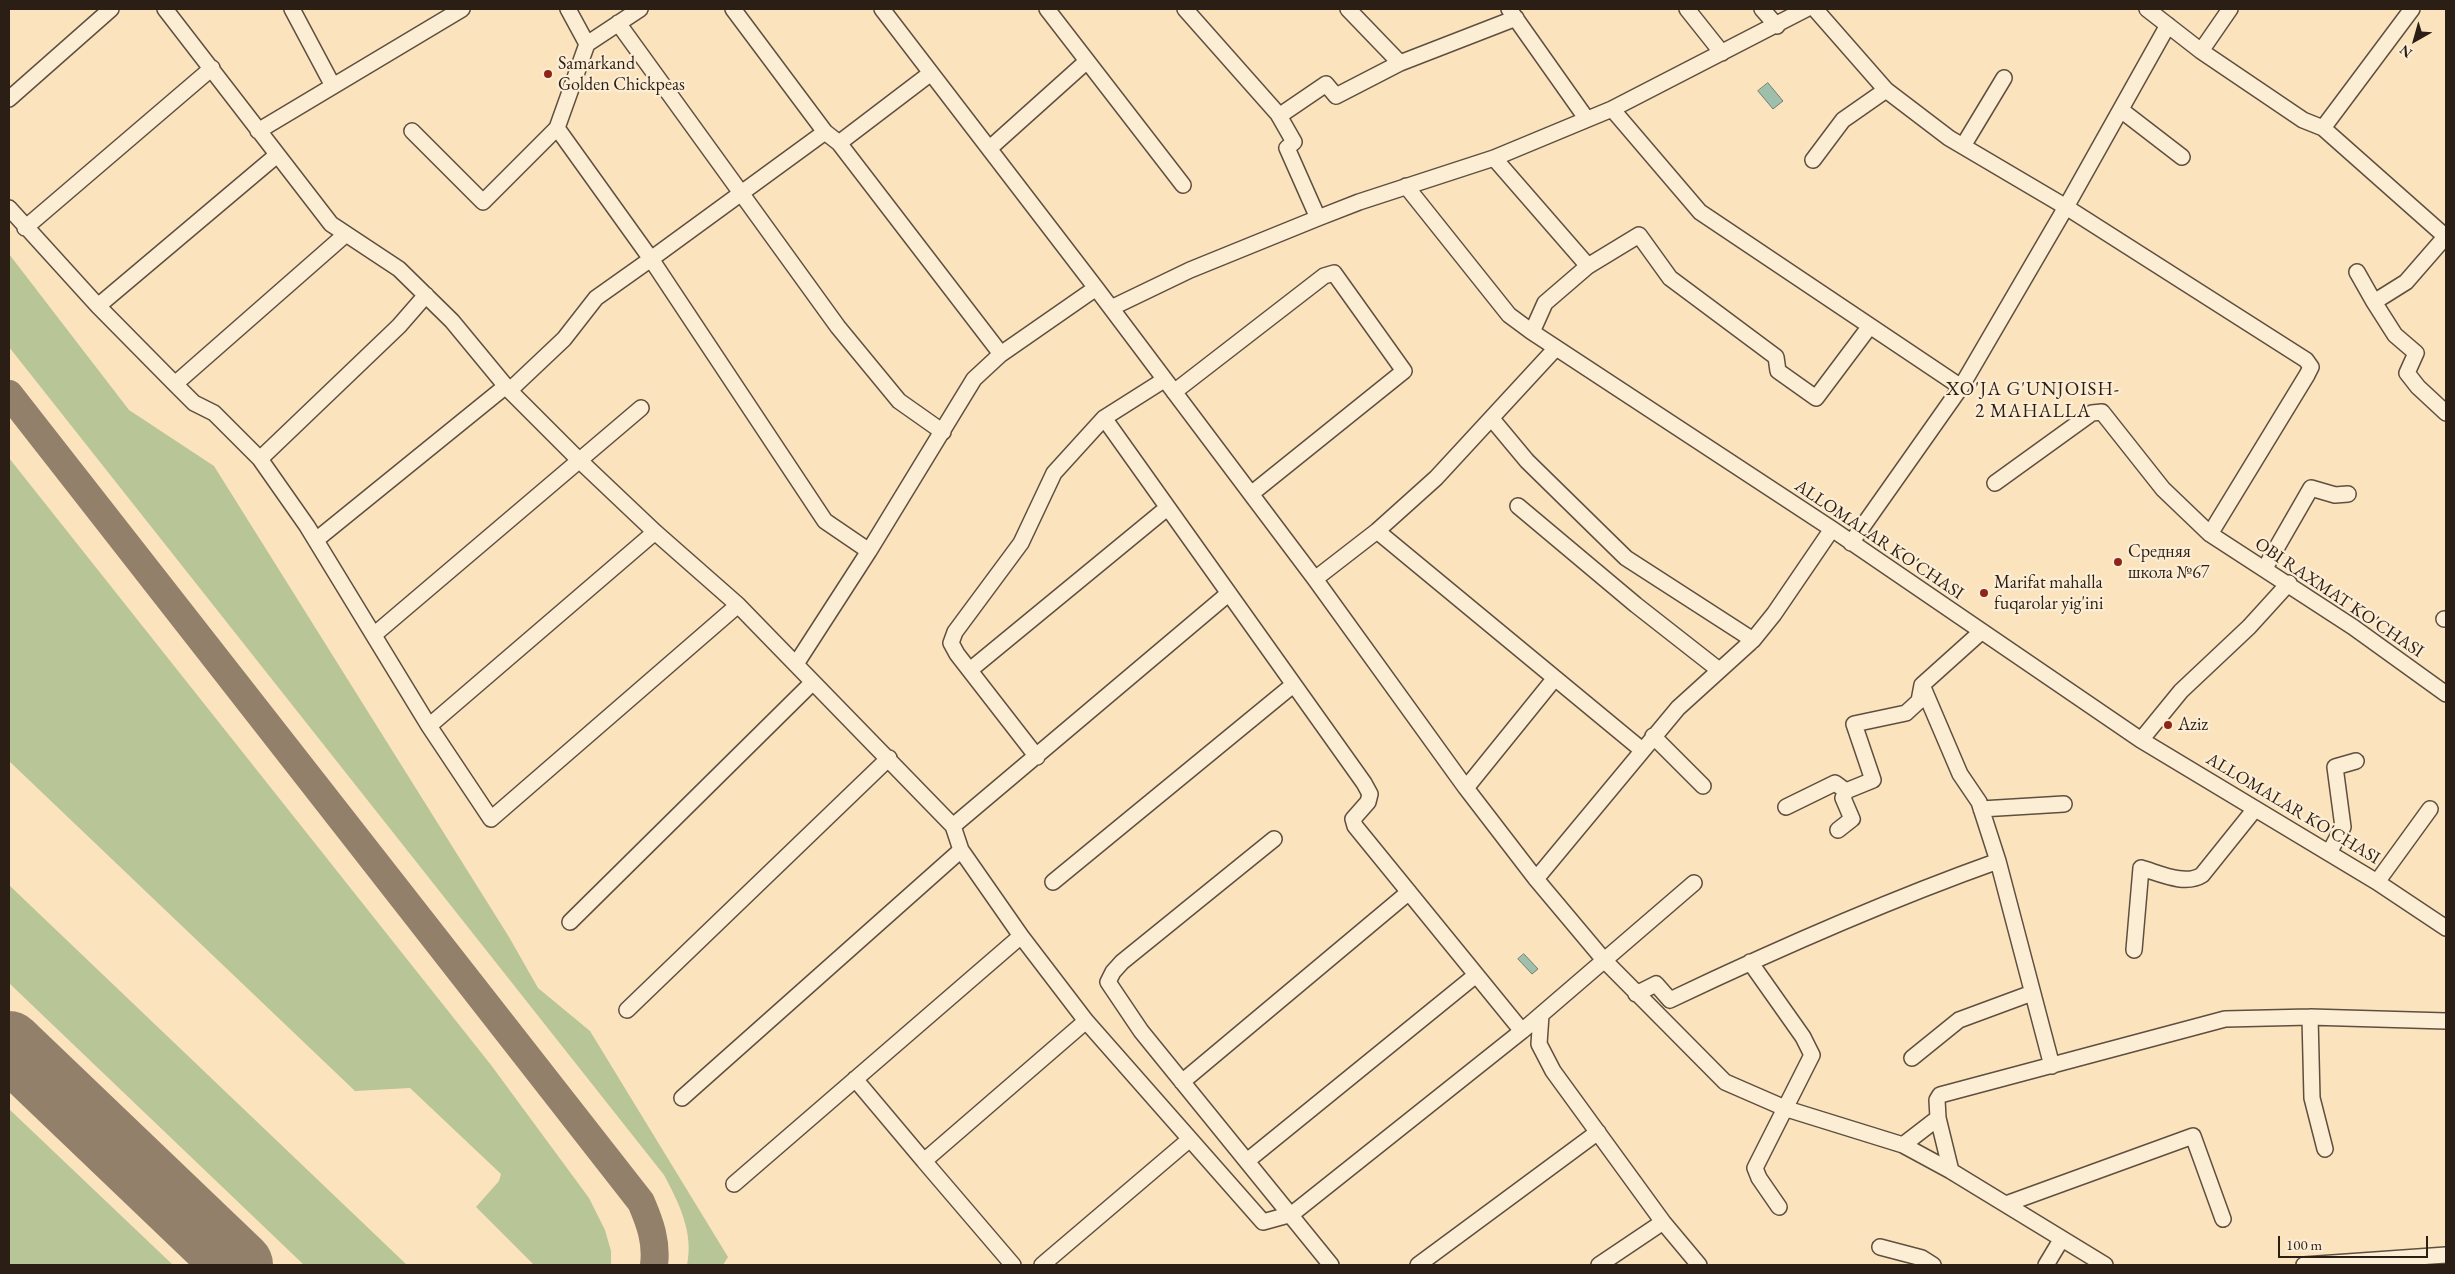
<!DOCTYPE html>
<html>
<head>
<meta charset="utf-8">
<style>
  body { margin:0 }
  #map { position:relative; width:2455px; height:1274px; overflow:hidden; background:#fbe3be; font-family:"EB Garamond",serif }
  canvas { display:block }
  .frame { position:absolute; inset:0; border:10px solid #2b1e15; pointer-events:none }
  .north { position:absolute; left:2390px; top:15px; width:50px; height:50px; -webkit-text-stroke:4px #fcedd5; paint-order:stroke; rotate:218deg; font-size:14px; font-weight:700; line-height:20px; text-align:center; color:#2b1e15 }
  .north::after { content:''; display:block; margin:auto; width:18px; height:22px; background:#2b1e15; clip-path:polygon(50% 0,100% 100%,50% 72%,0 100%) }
  .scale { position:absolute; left:2278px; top:1236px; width:150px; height:22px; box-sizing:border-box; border:2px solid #2b1e15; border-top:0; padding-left:6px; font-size:15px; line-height:18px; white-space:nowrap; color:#2b1e15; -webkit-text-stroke:4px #fcedd5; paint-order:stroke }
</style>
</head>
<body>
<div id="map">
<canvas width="2455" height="1274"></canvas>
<div class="frame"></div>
<div class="north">N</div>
<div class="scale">100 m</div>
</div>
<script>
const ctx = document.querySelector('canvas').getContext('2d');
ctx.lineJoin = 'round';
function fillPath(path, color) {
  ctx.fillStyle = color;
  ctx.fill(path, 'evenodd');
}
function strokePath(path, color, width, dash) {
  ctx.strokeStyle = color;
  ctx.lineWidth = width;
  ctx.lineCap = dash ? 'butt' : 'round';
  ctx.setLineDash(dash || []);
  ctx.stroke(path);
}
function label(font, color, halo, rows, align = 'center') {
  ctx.font = font + ' "EB Garamond",serif';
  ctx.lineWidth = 4.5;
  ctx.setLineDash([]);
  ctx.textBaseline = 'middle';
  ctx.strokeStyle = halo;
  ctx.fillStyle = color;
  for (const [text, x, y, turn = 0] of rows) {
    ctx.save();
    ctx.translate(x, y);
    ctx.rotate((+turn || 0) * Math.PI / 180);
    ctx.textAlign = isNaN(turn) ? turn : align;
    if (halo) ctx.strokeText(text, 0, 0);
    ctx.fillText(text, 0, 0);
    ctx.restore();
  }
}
const green = new Path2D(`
  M9 254 129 410 214 466 509 937 538 988 590 1031 728 1257 723 1265H687C694 1233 679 1203 664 1175L9 347Z
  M9 458 491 1065 589 1198 605 1230 611 1251V1265H534L476 1207 499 1181 501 1174 410 1088 355 1091 9 761Z
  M9 885 407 1265H304L9 983Z
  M9 1109 173 1265H9Z`);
const water = new Path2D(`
  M1768 83 1783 101 1773 109 1758 91Z
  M1524 954 1538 969 1532 974 1518 959Z`);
const taxiway = new Path2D(`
  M9 394 641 1202C650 1223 657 1242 654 1265`);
const runway = new Path2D(`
  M9 1045 239 1265`);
const minor = new Path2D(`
  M165 9 331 224 399 269 452 321 509 390 579 460 655 532 738 605 953 826 961 850 1021 936 1086 1021 1263 1222 1292 1214 1522 1031 1694 883
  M292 9 333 86
  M568 9 587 44
  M733 9 825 132
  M882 9 1096 288 1315 579 1466 788 1536 879 1604 960 1725 1082 1787 1109 1903 1145 1951 1171
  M1047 9 1183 185
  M1185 9 1278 114 1294 142 1287 148 1318 218
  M1348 9 1400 63 1516 18
  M1509 9 1586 118
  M1687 9 1722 53
  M1762 9 1777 26
  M1815 9 1886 90 1949 138 2066 207 2306 360 2311 367 2307 375 2210 534
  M2147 9 2201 51 2303 120 2323 128 2446 237
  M618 23 838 327 899 401 943 432
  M587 44 640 9
  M2201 51 2230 9
  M9 99 111 9
  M1612 109 1700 212 1961 387
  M2121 110 2182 157
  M1279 116 1326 84 1336 96 1400 63
  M2323 128 2412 9
  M258 131 462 9
  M412 131 483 202 557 128
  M839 143 1001 354
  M1963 146 2004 78
  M990 148 1087 61
  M1494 158 1588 266
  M1813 160 1843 120 1886 90
  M1406 186 1509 315 1532 332 1832 529 2141 740 2377 882 2446 928
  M9 208 98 306 175 384 194 403 214 413 260 459 307 526 429 726 491 819 738 605
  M25 228 212 68
  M2446 236 2406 282 2374 302 2395 335 2416 353 2407 373 2418 387 2446 413
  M2357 272 2374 302
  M98 306 277 155
  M1111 308 1190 270 1318 218 1359 202 1494 158 1612 109 1806 9
  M1532 332 1545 303 1588 266 1639 235 1670 278 1776 357 1778 371 1816 398 1870 326
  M175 384 346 234
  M1174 392 1324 276 1334 273 1404 371 1251 494
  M1104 418 1364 783 1370 794 1368 802 1353 819 1355 826 1522 1031
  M1492 419 1527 461 1626 558 1753 640
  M260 459 399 326 426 295
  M1995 483 2092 413 2102 412 2163 489 2210 534 2353 627 2446 694
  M1518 506 1636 605 1719 670
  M1377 531 1642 750
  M316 540 506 386 510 390 564 339 596 298 651 259 557 128 587 44
  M1851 543 1961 387 2066 207 2168 25
  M869 551 974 379 1001 354 1096 288
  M2265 568 2311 488 2335 495 2348 494
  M1315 579 1377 531 1436 478 1556 348
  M2444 619H2446
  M1981 632 1922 685 1960 774 1979 802 1998 861 2052 1066
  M375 634 641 408
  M796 664 869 551 825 521 651 259 825 132 839 143 931 73
  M970 670 1167 508
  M429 726 655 532
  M1653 736 1703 786
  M2141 740 2181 691 2249 627 2289 583
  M1037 757 957 654 951 643 955 632 1021 543 1054 473 1104 418 1164 380
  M1466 788 1555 678
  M1786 807 1835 783 1846 791 1873 780 1854 724 1906 713 1919 701 1922 685
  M1981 809 2064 804
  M953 826 1228 594
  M1838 830 1852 819 1843 798 1846 791
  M1274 839 1122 962 1113 972 1108 982 1141 1031 1331 1265
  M2329 853 2343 827 2335 767 2356 761
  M1536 879 1678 708 1753 640 1774 614 1832 529
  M1053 882 1293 685
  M2377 882 2430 809
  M570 922 813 682
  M2134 950 2141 868C2159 873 2185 886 2202 875L2255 809
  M1750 962 1803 1037 1812 1055 1755 1168 1759 1178 1779 1207
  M1636 994 1656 984 1670 1000C1777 949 1886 901 1998 861
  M627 1010 889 758
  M1541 1015 1539 1044 1553 1071 1663 1222 1699 1265
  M2310 1017 2312 1098 2325 1149
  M1912 1058 1959 1020 2032 993
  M855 1079 924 1161
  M1182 1082 1409 892
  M682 1098 961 850
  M1938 1118 1951 1171 2105 1265
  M1903 1145 1938 1118 1937 1100 1940 1095 2225 1019 2310 1017 2446 1021
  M1247 1161 1476 975
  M734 1184 1021 936
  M2006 1204 2193 1136 2223 1219
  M1880 1247 1922 1258 1933 1265
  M1013 1265 924 1161 1086 1021
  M1042 1265 1190 1139
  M1418 1265 1598 1132
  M1599 1265 1663 1222
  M2046 1265 2061 1240
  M2304 1265 2446 1255`);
const markers = [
  [548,74,5,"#8f2418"],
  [2118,562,5,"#8f2418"],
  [1984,593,5,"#8f2418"],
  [2168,725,5,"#8f2418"]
];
const poiNames = [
  ["Samarkand",558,64],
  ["Golden Chickpeas",558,85],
  ["Средняя",2128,552],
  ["школа №67",2128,573],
  ["Marifat mahalla",1994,583],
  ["fuqarolar yig'ini",1994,604],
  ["Aziz",2178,725]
];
const streetNames = [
  ["ALLOMALAR KO'CHASI",1879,540,34],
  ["OBI RAXMAT KO'CHASI",2339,598,34],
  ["ALLOMALAR KO'CHASI",2293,809,31]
];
const neighbourhoodNames = [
  ["XO'JA G'UNJOISH-",2033,390],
  ["2 MAHALLA",2033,412]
];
fillPath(green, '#b8c597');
fillPath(water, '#9fbfad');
strokePath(water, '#717f70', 1);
strokePath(taxiway, '#93806a', 28);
strokePath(runway, '#93806a', 68);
strokePath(minor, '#5f4f3f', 18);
strokePath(minor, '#fcedd5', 15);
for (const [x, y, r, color] of markers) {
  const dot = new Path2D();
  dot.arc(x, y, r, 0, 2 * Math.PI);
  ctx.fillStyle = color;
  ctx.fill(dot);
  strokePath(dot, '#fcedd5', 2);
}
label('18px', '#2b1e15', '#fcedd5', poiNames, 'left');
label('18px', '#2b1e15', '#fcedd5', streetNames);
ctx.letterSpacing = '1px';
label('19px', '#2b1e15', '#fcedd5', neighbourhoodNames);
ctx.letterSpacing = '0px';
</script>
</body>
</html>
